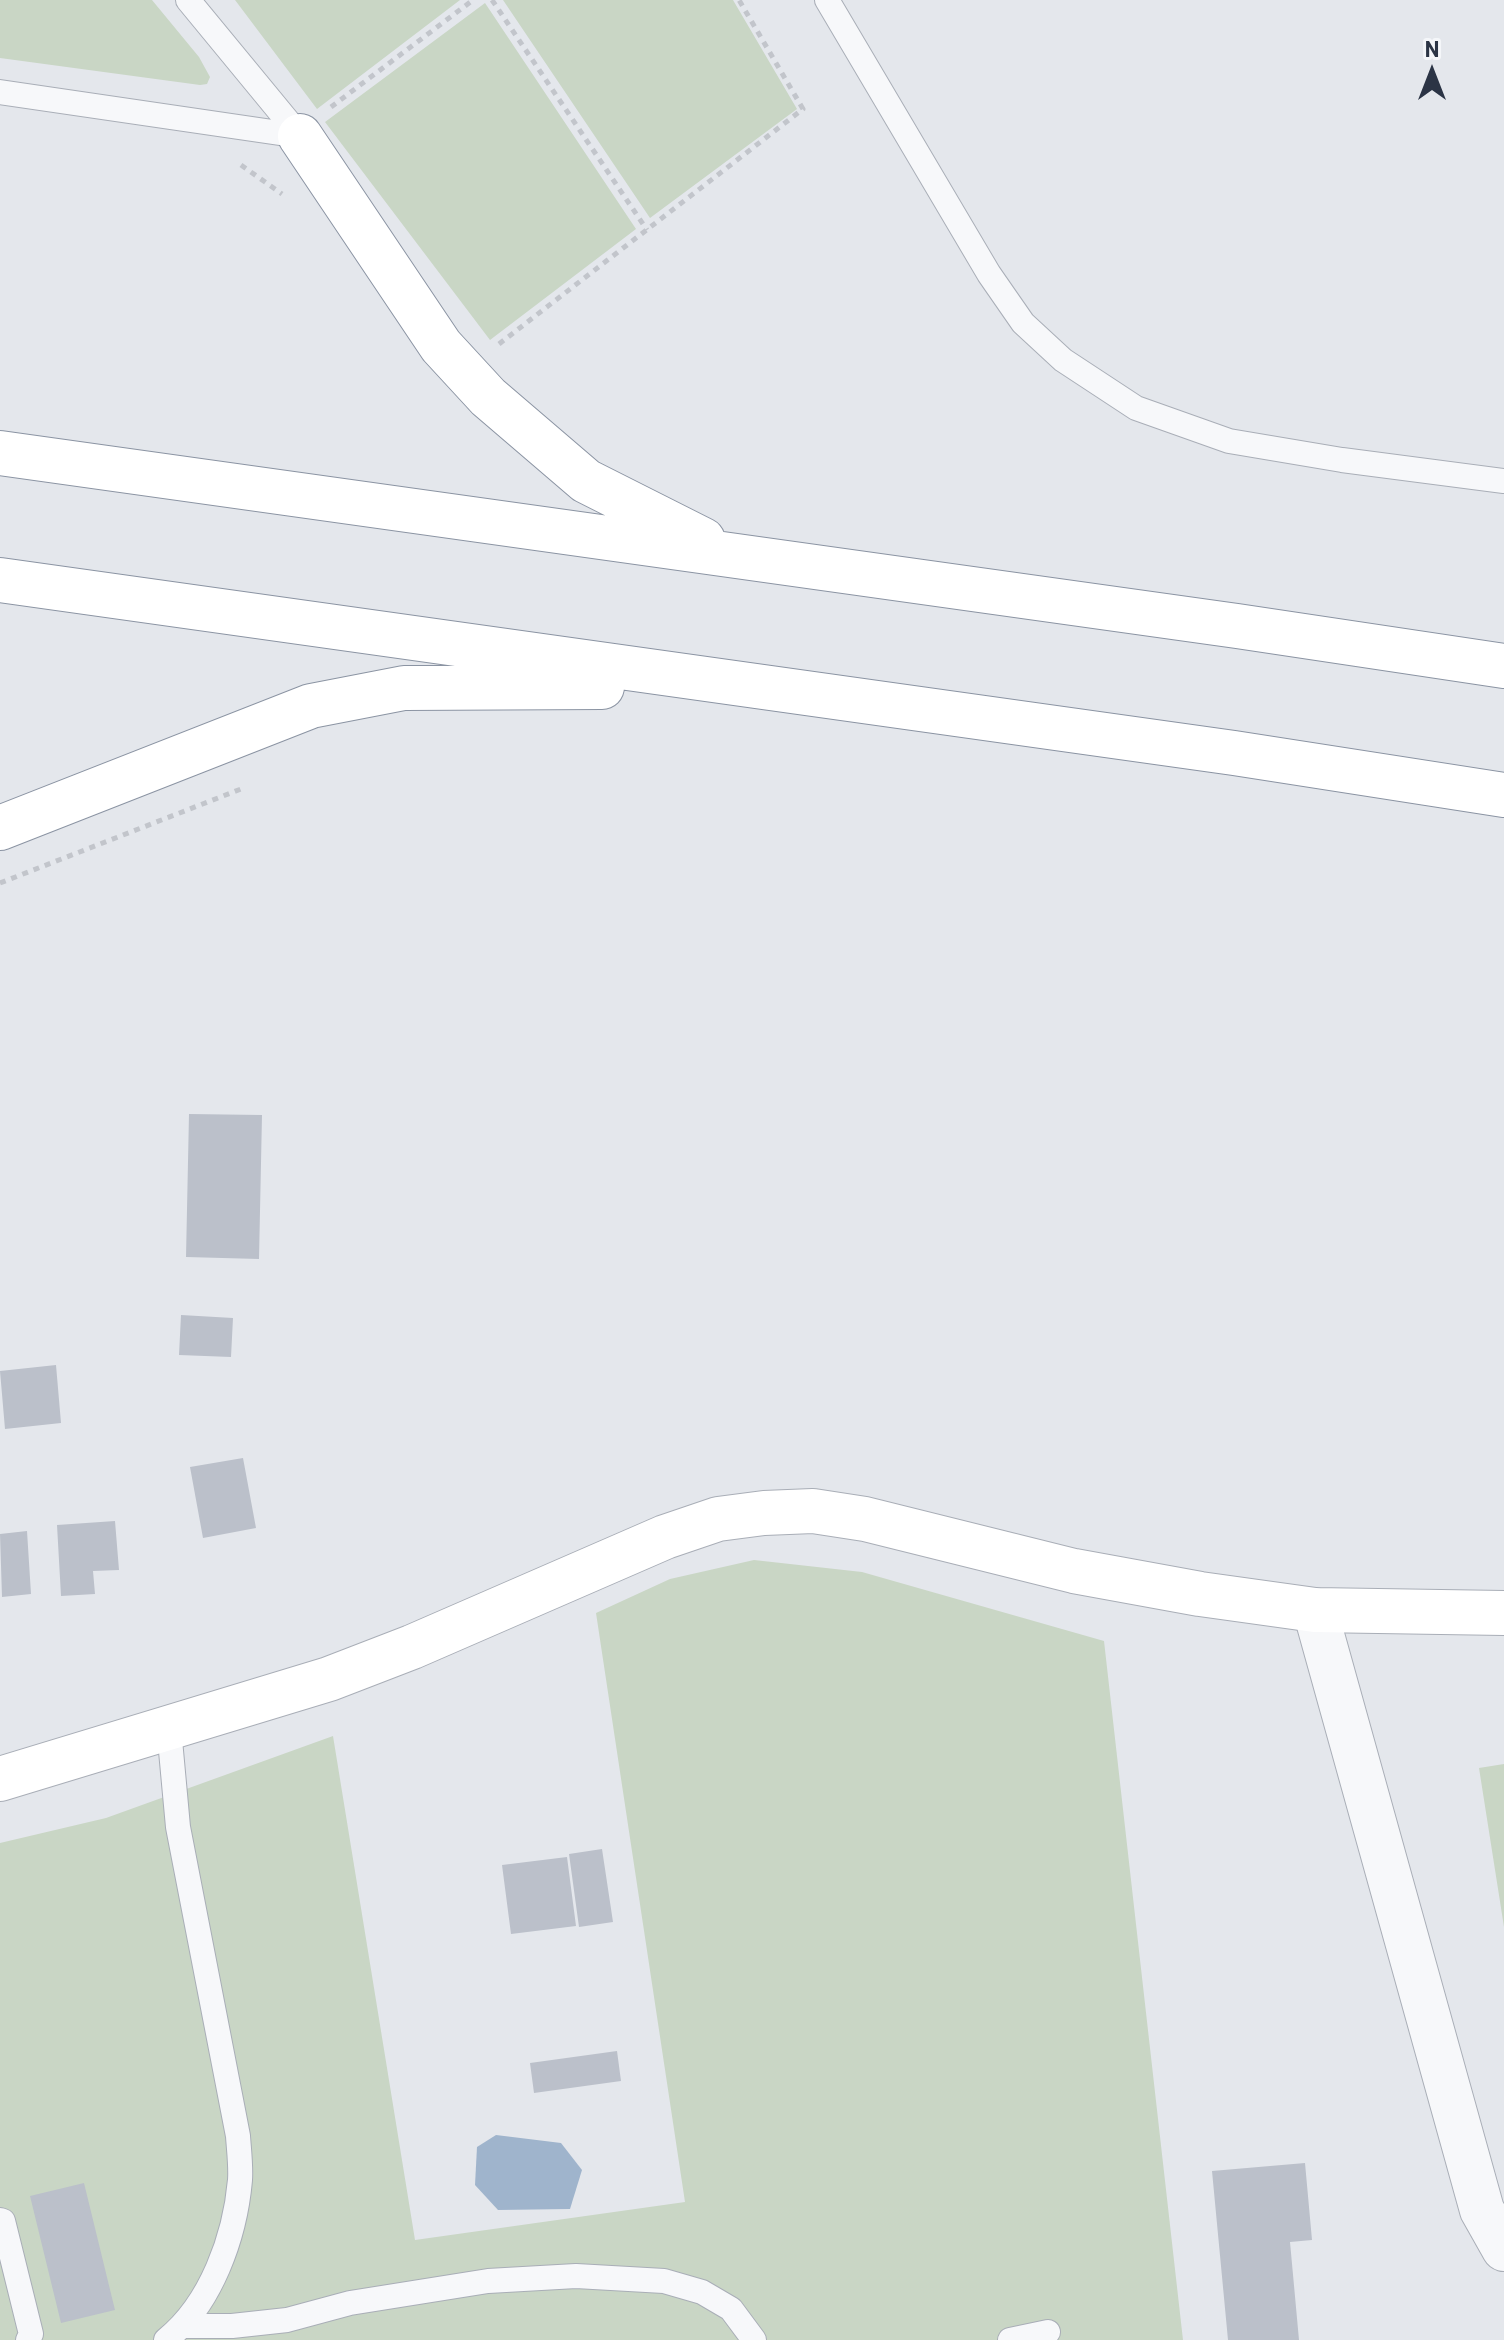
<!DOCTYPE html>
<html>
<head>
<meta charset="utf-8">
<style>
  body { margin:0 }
  #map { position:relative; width:1504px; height:2340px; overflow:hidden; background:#e4e7ec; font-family:Barlow,sans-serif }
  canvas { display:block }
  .north { position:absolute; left:1392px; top:32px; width:80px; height:80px; -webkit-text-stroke:6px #f4f6f9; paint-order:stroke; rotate:0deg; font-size:22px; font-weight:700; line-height:32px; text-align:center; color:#2b3445 }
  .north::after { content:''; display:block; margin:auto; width:28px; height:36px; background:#2b3445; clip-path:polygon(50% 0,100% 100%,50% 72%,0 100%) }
</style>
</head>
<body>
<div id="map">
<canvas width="1504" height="2340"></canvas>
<div class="north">N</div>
</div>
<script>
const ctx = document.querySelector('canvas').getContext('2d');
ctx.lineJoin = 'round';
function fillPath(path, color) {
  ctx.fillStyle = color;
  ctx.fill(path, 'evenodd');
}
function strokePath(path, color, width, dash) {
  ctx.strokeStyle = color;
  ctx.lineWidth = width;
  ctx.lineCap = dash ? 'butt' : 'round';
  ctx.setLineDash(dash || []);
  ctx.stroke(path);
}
const green = new Path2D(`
  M0 0H152L199 57 210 77 207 84 200 85 0 58Z
  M235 0H460L317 109Z
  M503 0H733L797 109 650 218Z
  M485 3 636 229 490 340 325 122Z
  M754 1560 862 1572 1104 1641 1183 2340H0V1843L106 1818 333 1736 415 2240 685 2202 596 1613 670 1579Z
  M1504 1764V1927L1479 1768Z`);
const water = new Path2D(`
  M496 2135 561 2143 582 2170 570 2209 498 2210 475 2185 477 2147Z`);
const building = new Path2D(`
  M189 1114 262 1115 259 1259 186 1257Z
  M181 1315 233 1318 231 1357 179 1355Z
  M56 1365 61 1423 5 1429 0 1371Z
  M243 1458 256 1528 203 1538 190 1467Z
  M115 1521 119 1570 93 1571 95 1594 61 1596 57 1525Z
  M27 1531 31 1594 2 1597 0 1534Z
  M602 1849 613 1922 579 1927 569 1854Z
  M567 1857 576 1926 511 1934 502 1865Z
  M617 2051 621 2081 534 2093 530 2063Z
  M1305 2163 1312 2240 1290 2242 1299 2340H1228L1212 2171Z
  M84 2183 115 2310 61 2323 30 2196Z`);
const path = new Path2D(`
  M492 0 647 230
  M331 107 473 0
  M241 165 282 194
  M499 344 803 109 739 0
  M0 883 241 789`);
const lane = new Path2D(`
  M188 0 300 136
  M827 0 989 274 1023 323 1063 360 1136 408 1229 441 1342 460 1504 481
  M0 92 300 136
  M0 2220 3 2221 31 2334 28 2340
  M184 2326H232L287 2320 350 2303 488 2281 576 2276 664 2281 702 2292 731 2309 754 2340
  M166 2340C211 2304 235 2237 240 2180 241 2166 239 2151 238 2136L178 1827 169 1729
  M1010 2340 1048 2332`);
const street = new Path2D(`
  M1315 1610 1482 2210 1504 2249`);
const secondary = new Path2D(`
  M0 1779 329 1679 412 1647 665 1537 718 1519 764 1513 813 1511 865 1519 1074 1571 1200 1594 1315 1610 1504 1613`);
const highway = new Path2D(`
  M300 136 441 346 488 397 586 481 703 540
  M0 453 1237 626 1504 666
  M0 580 1234 753 1504 795
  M0 828 311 706 404 688 602 687`);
fillPath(green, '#c9d6c5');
fillPath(water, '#9fb4cc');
fillPath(building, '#bbc0ca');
strokePath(lane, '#a9aeb7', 26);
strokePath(street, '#a9aeb7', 46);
strokePath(secondary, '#a9aeb7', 46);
strokePath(highway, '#8b94a3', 46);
strokePath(path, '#c2c5cb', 5, [6, 6]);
strokePath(lane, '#f7f8fa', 24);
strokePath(street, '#f7f8fa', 44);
strokePath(secondary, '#fff', 44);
strokePath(highway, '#fff', 44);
</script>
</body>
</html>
